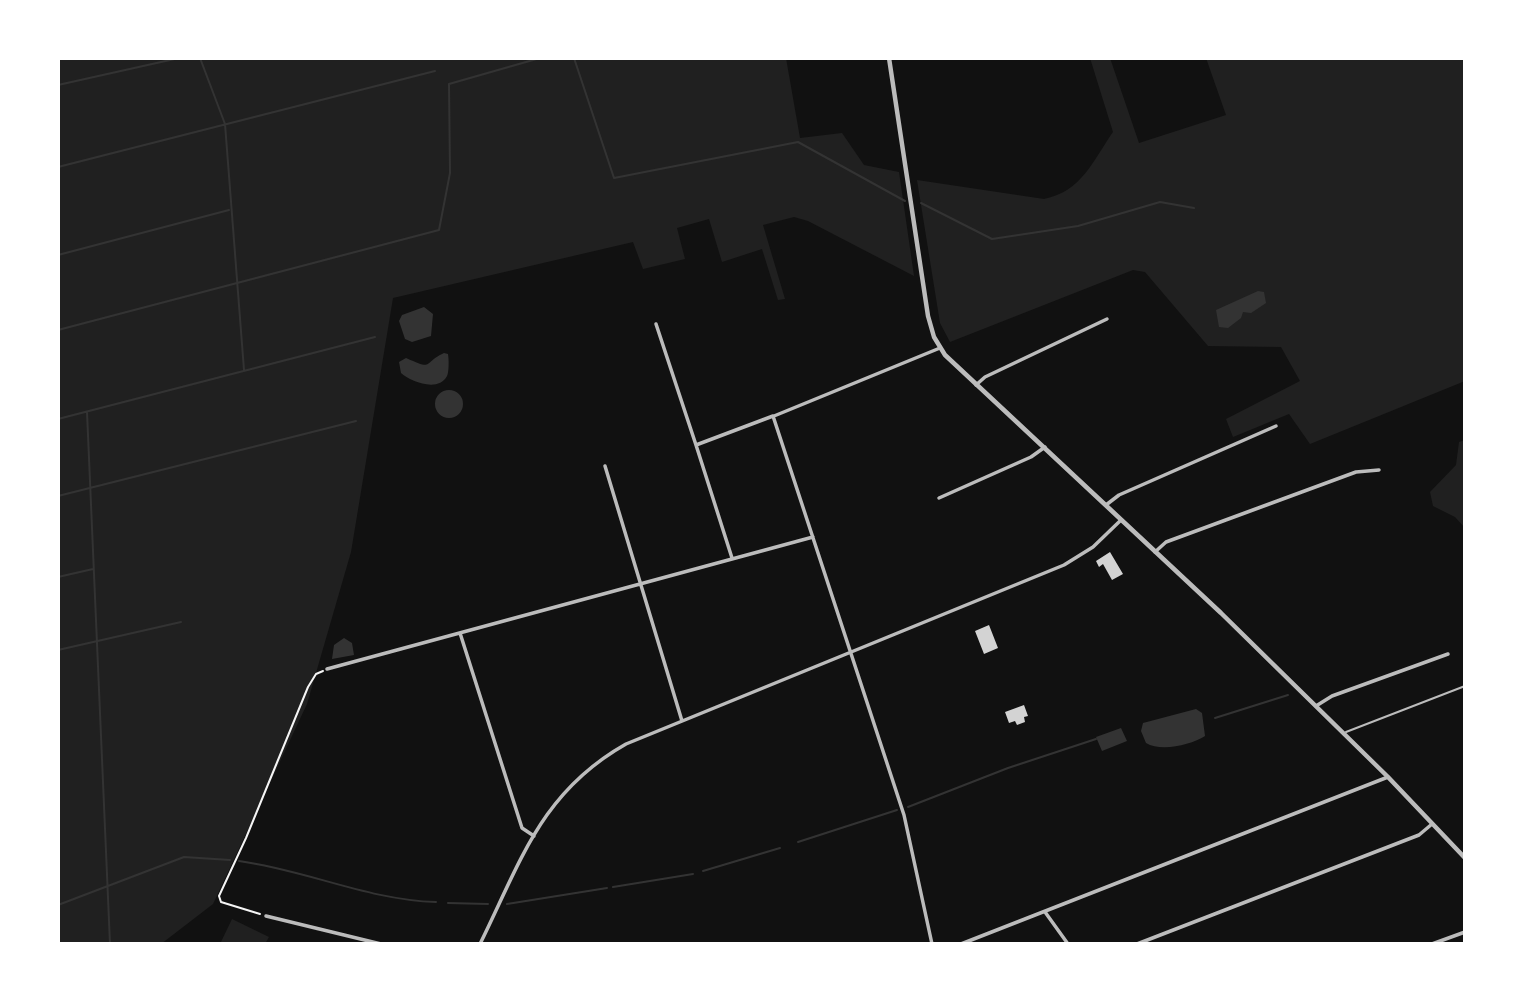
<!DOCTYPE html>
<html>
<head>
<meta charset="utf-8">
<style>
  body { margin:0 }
  #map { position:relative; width:1523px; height:1002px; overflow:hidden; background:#111; font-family:Bitter,serif }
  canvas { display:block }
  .frame { position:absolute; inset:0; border:60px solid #fff; pointer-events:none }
</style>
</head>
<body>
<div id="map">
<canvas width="1523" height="1002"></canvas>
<div class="frame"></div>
</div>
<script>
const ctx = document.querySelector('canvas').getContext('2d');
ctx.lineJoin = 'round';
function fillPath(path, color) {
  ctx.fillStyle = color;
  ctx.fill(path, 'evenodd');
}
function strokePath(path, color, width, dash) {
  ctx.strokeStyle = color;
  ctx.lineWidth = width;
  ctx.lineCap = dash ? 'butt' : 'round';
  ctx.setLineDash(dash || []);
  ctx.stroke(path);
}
const green = new Path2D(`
  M58 58H786L800 138 842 133 864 165 899 172 914 276 808 221 794 217 763 225 785 299 778 300 762 249 722 262 709 219 677 228 685 259 643 269 633 242 393 298 351 552 307 704 213 904 161 944H58Z
  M1090 58H1110L1139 143 1226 115 1206 58H1465V381L1310 444 1289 414 1233 437 1226 419 1300 381 1281 347 1208 346 1145 272 1133 270 950 342 940 323 917 180 1044 199C1082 191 1092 162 1113 132Z
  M1465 440V528L1455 517 1433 506 1430 492 1456 465 1459 442Z
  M232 919 269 937 265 944H220Z`);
const water = new Path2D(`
  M1258 291 1264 292 1266 303 1251 313 1243 312 1241 318 1228 328 1219 327 1216 310Z
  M424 307 433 314 431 336 412 342 405 339 399 321 402 315Z
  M444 353 448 354C449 360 449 372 447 376 438 393 410 381 401 373L399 362 406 358C435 371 422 363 444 353Z
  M435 404a14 14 0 1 1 28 0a14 14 0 1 1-28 0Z
  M344 638 352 643 354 655 332 659 334 645Z
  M1196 709 1202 713 1205 736C1191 745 1161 752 1146 743L1141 731 1143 723Z
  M1121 728 1127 741 1102 751 1096 737Z`);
const stream = new Path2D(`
  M200 58 225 124 244 370
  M574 58 614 178 798 142 905 201
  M58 85 179 58
  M58 167 435 71
  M921 203 992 239 1078 226 1160 202 1194 208
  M58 255 229 210
  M58 330 439 230 450 173 449 84 540 58
  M87 412 110 944
  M58 419 375 337
  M58 496 356 421
  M58 577 93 569
  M58 650 181 622
  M1215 718 1288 695
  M908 807 1008 768 1096 739
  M798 842 897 810
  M239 861C306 870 368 900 436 902
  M703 871 780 848
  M613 887 693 874
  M448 903 488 904
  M507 904 607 888
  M58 905 184 857 230 860`);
const building = new Path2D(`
  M1110 552 1123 574 1112 580 1103 564 1099 567 1096 561Z
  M989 625 998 648 984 654 975 631Z
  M1024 705 1028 716 1024 717 1025 722 1017 725 1015 721 1009 723 1005 712Z`);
const path = new Path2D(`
  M260 914 221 902 219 896 246 838 308 687 316 674 323 671`);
const service = new Path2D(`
  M1346 732 1465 686`);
const minor = new Path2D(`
  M656 324 696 445 773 416 904 815 932 944
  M976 385 985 377 1107 319
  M774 416 940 348
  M696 445 732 558
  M605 466 682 721
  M939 498 1031 457 1045 447
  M1106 505 1119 495 1276 426
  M1155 552 1166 542 1356 472 1379 470
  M460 633 522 828 534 836
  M327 669 813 537
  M1316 706 1332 696 1448 654
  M1045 912 1068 944
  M266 916 381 944
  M480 944C521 861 541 792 626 744L1064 565 1093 547 1121 520
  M961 944 1388 777
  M1137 944 1419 835 1432 824
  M1432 944 1465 932`);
const tertiary = new Path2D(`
  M889 58 928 316 934 337 945 355 1221 613 1388 777 1465 858`);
fillPath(green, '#202020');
fillPath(water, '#333');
strokePath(stream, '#333', 2);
fillPath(building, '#d3d3d3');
strokePath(path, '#f5f5f5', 2);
strokePath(service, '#bcbcbc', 2);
strokePath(minor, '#bcbcbc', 3.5);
strokePath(tertiary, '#bcbcbc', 4.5);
</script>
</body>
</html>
